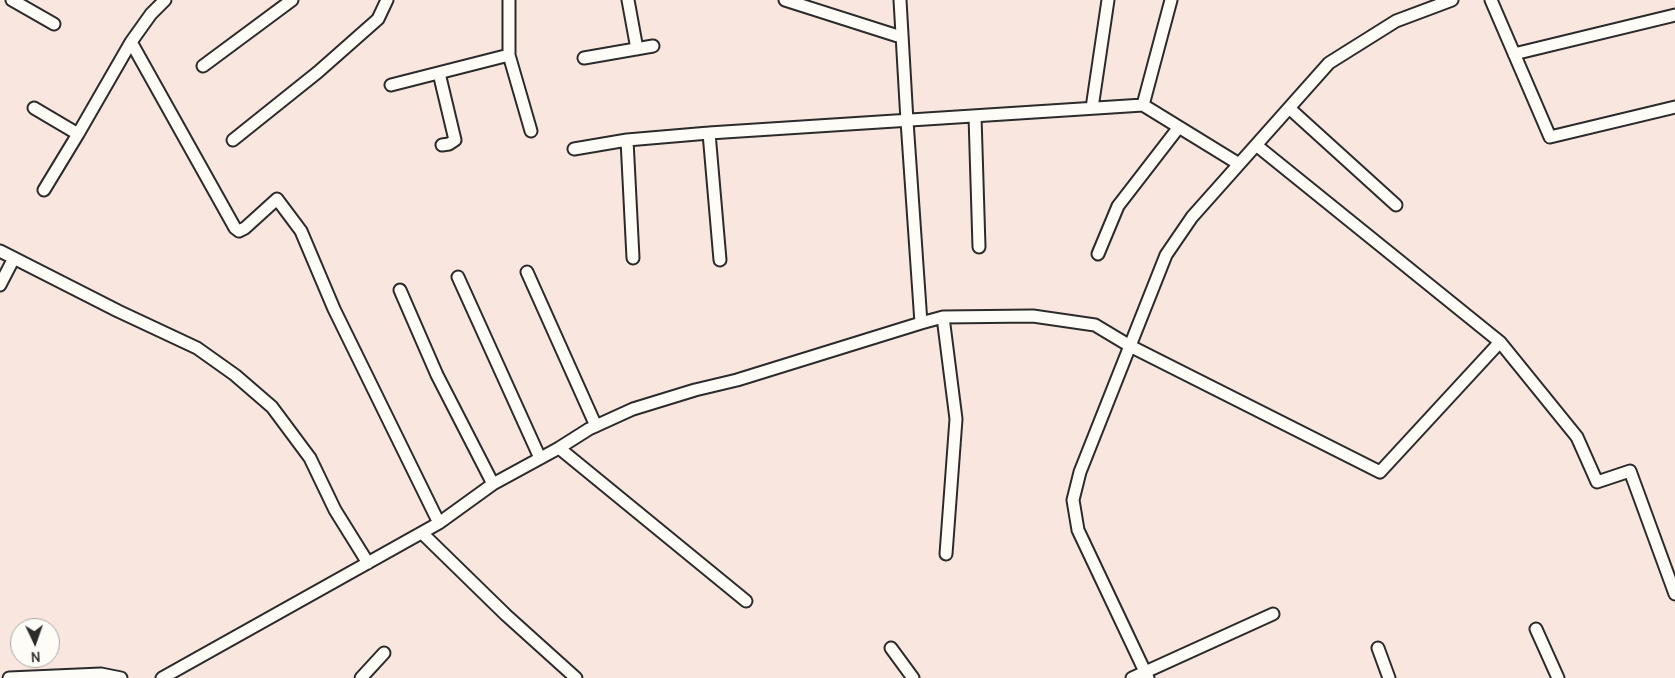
<!DOCTYPE html>
<html>
<head>
<meta charset="utf-8">
<style>
  body { margin:0 }
  #map { position:relative; width:1675px; height:678px; overflow:hidden; background:#f8e6df; font-family:Delius,sans-serif }
  canvas { display:block }
  .north { position:absolute; left:10px; top:618px; width:50px; height:50px; box-sizing:border-box; background:#fdfcf7; border:1px solid #a9a8a5; border-radius:50%; rotate:177deg; font-size:14px; font-weight:700; line-height:20px; text-align:center; color:#2b2b2b }
  .north::after { content:''; display:block; margin:auto; width:18px; height:22px; background:#2b2b2b; clip-path:polygon(50% 0,100% 100%,50% 72%,0 100%) }
</style>
</head>
<body>
<div id="map">
<canvas width="1675" height="678"></canvas>
<div class="north">N</div>
</div>
<script>
const ctx = document.querySelector('canvas').getContext('2d');
ctx.lineJoin = 'round';
function strokePath(path, color, width, dash) {
  ctx.strokeStyle = color;
  ctx.lineWidth = width;
  ctx.lineCap = dash ? 'butt' : 'round';
  ctx.setLineDash(dash || []);
  ctx.stroke(path);
}
const street = new Path2D(`
  M12 0 54 24
  M165 0 151 14 131 42 235 228 239 231 245 228 277 199 301 231 334 309 439 523
  M509 0V55L531 131
  M628 0 637 49
  M785 0 901 37
  M900 0 907 121 921 323
  M1491 0 1550 137 1675 107
  M1514 54 1675 15
  M584 58 653 46
  M203 66 292 0
  M439 73 455 140 449 144 442 145
  M391 85 509 55
  M1143 105 1171 0
  M34 108 78 134
  M1092 108 1108 0
  M1289 108 1396 205
  M975 116 979 247
  M709 133 720 260
  M233 140 318 72 378 19 387 0
  M627 140 633 258
  M1256 145 1500 342 1577 437 1597 482 1630 471 1675 594
  M574 149 627 140 709 133 1143 105 1239 164
  M44 190 78 134 131 42
  M0 251 118 311 197 348 235 375 272 407 310 458 335 510 368 563
  M1098 254 1118 206 1179 127
  M527 272 596 426
  M458 277 540 458
  M0 285 14 258
  M400 290 437 375 493 484
  M943 317 956 419 946 554
  M559 448 746 601
  M422 533 506 615 576 678
  M1536 629 1558 678
  M891 648 913 678
  M1378 648 1389 678
  M9 678 101 674 121 678
  M162 678 439 523 493 484 559 448 589 429 633 409 695 390 737 380 921 323 943 317 1033 316 1095 325 1130 346 1380 472 1500 342
  M361 678 384 653
  M1132 678 1273 614
  M1148 678 1078 530 1073 500 1080 472 1166 255 1192 217 1329 63 1396 21 1452 0`);
strokePath(street, '#2b2b2b', 15);
strokePath(street, '#fdfcf7', 11);
</script>
</body>
</html>
